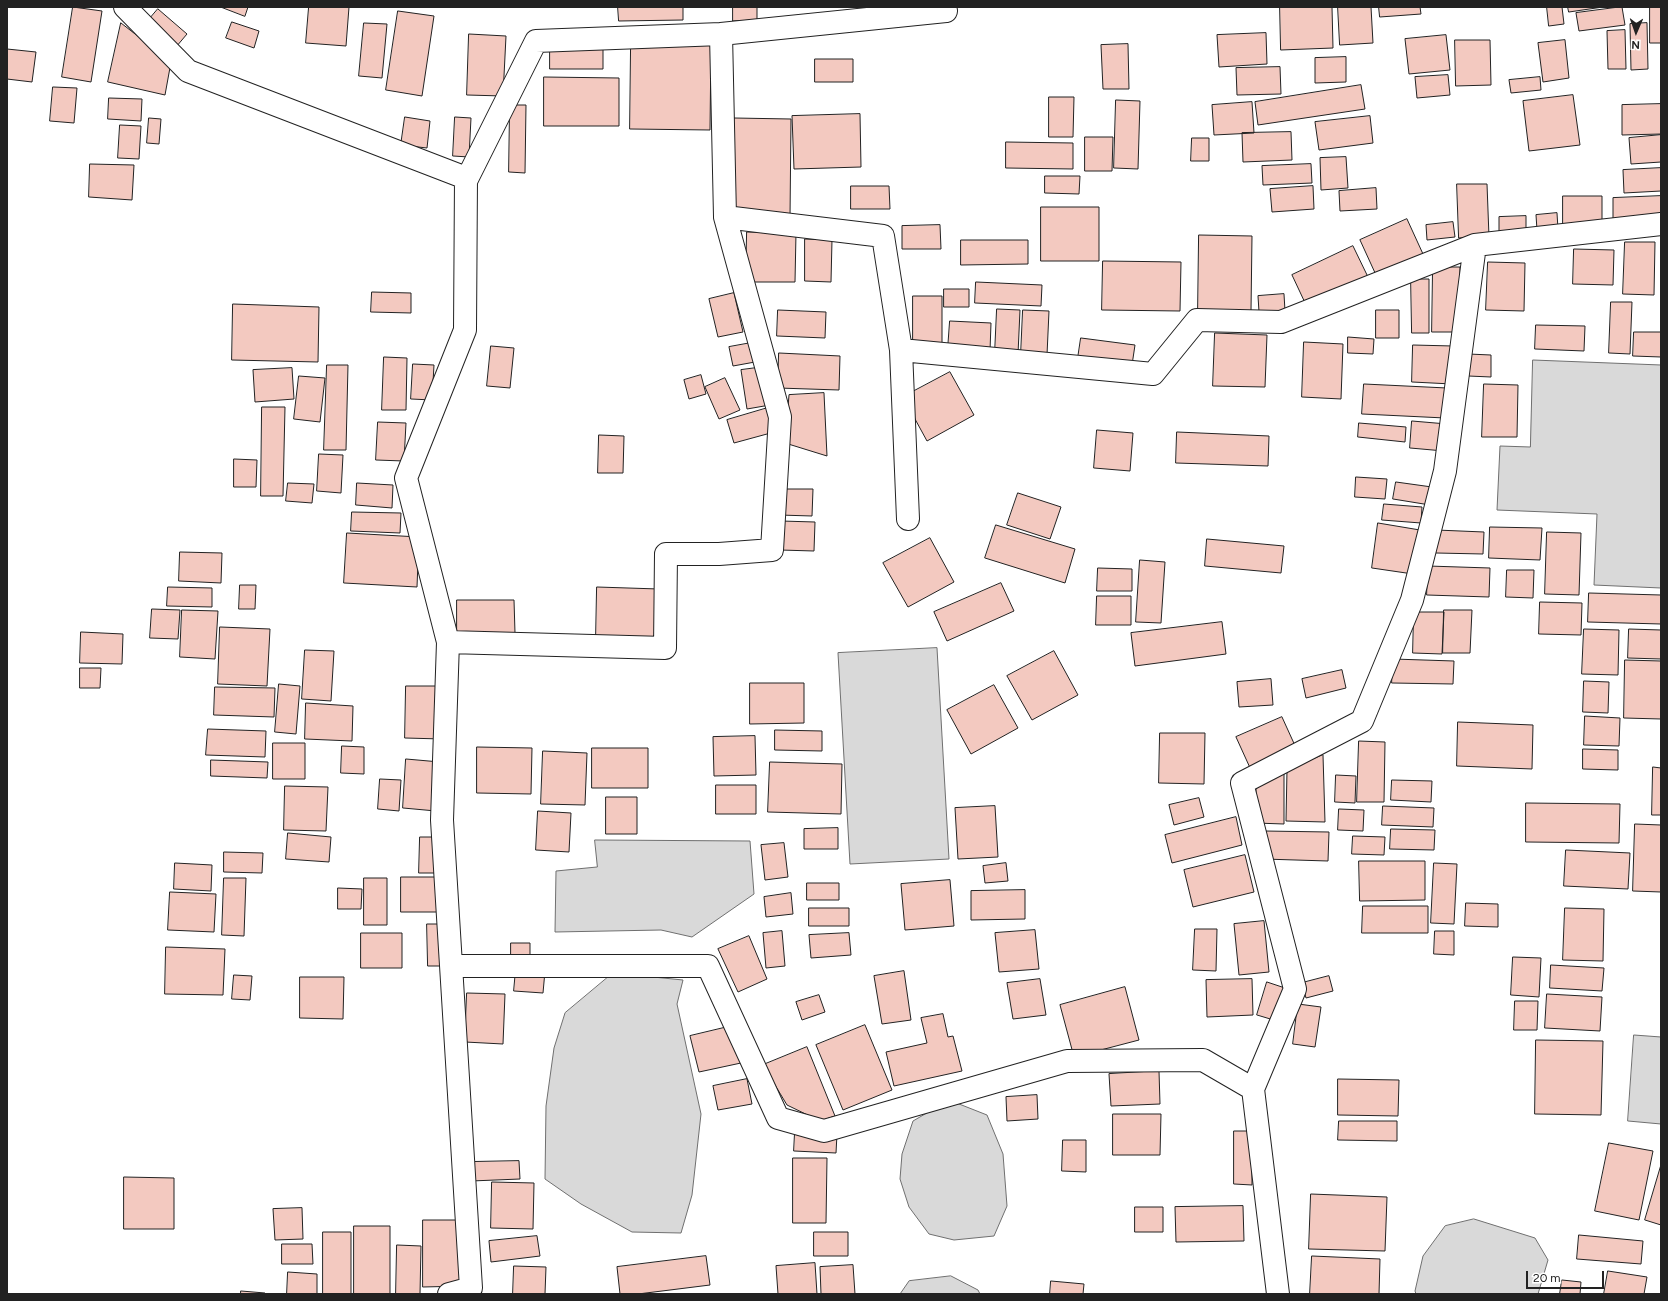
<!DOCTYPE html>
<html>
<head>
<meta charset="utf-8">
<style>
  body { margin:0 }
  #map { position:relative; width:1668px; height:1301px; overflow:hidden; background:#fff; font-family:Figtree,sans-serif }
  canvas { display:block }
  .frame { position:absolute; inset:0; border:8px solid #222; pointer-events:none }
  .north { position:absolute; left:1616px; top:12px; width:40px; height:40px; -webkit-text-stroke:3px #fff; paint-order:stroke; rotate:182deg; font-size:11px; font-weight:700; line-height:16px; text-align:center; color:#222 }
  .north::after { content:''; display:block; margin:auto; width:14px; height:18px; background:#222; clip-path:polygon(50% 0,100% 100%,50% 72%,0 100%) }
  .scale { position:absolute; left:1526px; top:1271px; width:78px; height:18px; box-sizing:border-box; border:2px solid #222; border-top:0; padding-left:5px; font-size:12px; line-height:14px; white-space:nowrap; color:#222; -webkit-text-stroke:3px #fff; paint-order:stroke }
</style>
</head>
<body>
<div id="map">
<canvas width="1668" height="1301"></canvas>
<div class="frame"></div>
<div class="north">N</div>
<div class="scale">20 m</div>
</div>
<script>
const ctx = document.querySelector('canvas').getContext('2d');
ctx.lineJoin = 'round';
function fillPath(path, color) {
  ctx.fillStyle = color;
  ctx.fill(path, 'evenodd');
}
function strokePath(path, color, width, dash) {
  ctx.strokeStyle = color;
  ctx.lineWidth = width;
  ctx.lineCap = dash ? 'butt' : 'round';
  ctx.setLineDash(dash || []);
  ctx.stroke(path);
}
const water = new Path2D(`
  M1533 360 1661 365V588L1594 585 1597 514 1497 510 1500 446 1530 447Z
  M937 648 949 859 850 864 838 653Z
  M595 840 750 841 754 894 692 937 661 930 555 932 556 871 597 867Z
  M613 973 683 980 677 1004 701 1114 692 1195 681 1233 632 1232 581 1204 545 1179 546 1106 554 1048 565 1013Z
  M1634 1035 1661 1037V1124L1628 1121Z
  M954 1102 987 1115 1003 1154 1007 1206 994 1236 954 1240 929 1234 909 1207 900 1179 902 1154 913 1121 932 1110Z
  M1474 1219 1535 1238 1548 1260 1538 1294H1416L1415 1291 1423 1256 1445 1226Z
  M951 1276 978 1290 980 1294H900L909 1281Z`);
const building = new Path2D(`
  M73 7 102 11 91 82 62 77Z
  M221 7H248L245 16Z
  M309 7H349L346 46 306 43Z
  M618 7H683V20L619 21Z
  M733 7H757V20L733 21Z
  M1280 7H1332L1333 48 1281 50Z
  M1338 7H1371L1373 43 1340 45Z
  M1379 7H1420L1421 14 1380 17Z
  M1547 7H1562L1564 24 1549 26Z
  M1568 7H1603L1569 12Z
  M1622 7 1625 25 1579 31 1576 13Z
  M1650 7H1661V43H1650Z
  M158 9 187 34 176 47 147 22Z
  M398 11 434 16 422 96 386 90Z
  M232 22 259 31 254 48 226 38Z
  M121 23 171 62 165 95 108 82Z
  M364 23 387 24 382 78 359 76Z
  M1647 23 1648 69 1631 70 1630 24Z
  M1625 30 1626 69H1608L1607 31Z
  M1266 33 1267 64 1219 67 1217 35Z
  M469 34 506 36 503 96 467 95Z
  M1446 35 1450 70 1409 74 1405 39Z
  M1455 40H1490L1491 85 1456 86Z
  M1565 40 1569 78 1543 82 1538 43Z
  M631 44 711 45 710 130 630 129Z
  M1128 44 1129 89H1103L1101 45Z
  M550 45H603V69H550Z
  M7 49 36 52 32 82 7 79Z
  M1346 57V82L1315 83V58Z
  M815 59H853V82H815Z
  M1280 67 1281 94 1237 95 1236 68Z
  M1448 75 1450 95 1417 98 1415 77Z
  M544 77 619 78V126H544Z
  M1540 77 1541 90 1511 93 1509 80Z
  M1361 85 1365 109 1258 125 1255 102Z
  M53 87 77 88 74 123 50 121Z
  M1573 95 1580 145 1529 151 1523 101Z
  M1049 97H1074L1073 137H1049Z
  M109 98 142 99 141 121 108 119Z
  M1116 100 1140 101 1138 169 1114 168Z
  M1252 102 1254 133 1214 135 1212 105Z
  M1661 104V134L1622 135V105Z
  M510 105H526L525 173 509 172Z
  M860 114 861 167 794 169 792 116Z
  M1370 116 1373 143 1319 150 1315 122Z
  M405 117 430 121 427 148 401 145Z
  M455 117 471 118 469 157 453 156Z
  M149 118 161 119 159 144 147 143Z
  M734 118 791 119 790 218H734Z
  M120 125 141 126 139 159 118 158Z
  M1291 132 1292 160 1243 162 1242 133Z
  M1661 135V162L1631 164 1629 138Z
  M1085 137H1113L1112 171H1085Z
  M1192 138H1209V161H1191Z
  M1006 142 1073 143V169L1006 168Z
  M1346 157 1348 188 1321 190 1320 158Z
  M90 164 134 165 132 200 89 197Z
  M1311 164 1312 183 1263 185 1262 166Z
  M1661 168V191L1624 193 1623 170Z
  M1045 176H1080L1079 194 1045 193Z
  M1457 184H1487L1489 237 1459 238Z
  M851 186H889L890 209H851Z
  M1313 186 1314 209 1272 212 1270 189Z
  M1376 188 1377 209 1340 211 1339 191Z
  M1563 196H1602V225H1563Z
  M1661 196V219L1613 220V198Z
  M1041 207H1099V261H1041Z
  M1557 213 1558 229 1537 230 1536 215Z
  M1526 216V234H1499V217Z
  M1407 219 1423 254 1376 275 1360 240Z
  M1453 222 1455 237 1427 240 1426 225Z
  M940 225 941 249H902V226Z
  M747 232 796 233 795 282H746Z
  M1199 235 1252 236 1251 311H1198Z
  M805 239 832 240 831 282 805 281Z
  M961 240H1028V264L961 265Z
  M1625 242H1655L1654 295 1623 294Z
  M1353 246 1368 277 1307 307 1292 275Z
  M1574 249 1614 250 1613 285 1573 284Z
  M1103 261 1181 262 1180 311 1102 310Z
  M1488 262 1525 263 1524 311 1486 310Z
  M1433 267H1460V332H1432Z
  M1411 279H1429V333H1412Z
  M976 282 1042 285 1041 306 975 303Z
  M944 289H969V307H944Z
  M372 292 411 293V313L371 312Z
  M734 293 743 332 718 337 709 299Z
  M1284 294 1285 311 1259 312 1258 296Z
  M913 296H942V347H913Z
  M1611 302H1632L1630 354 1609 353Z
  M233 304 319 307 318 362 232 360Z
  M997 309 1020 310 1018 354 995 353Z
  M778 310 826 312 825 338 777 336Z
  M1023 310 1049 311 1047 355 1021 354Z
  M1376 310H1399V338H1376Z
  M950 321 991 323 990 351 948 349Z
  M1536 325 1585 326 1584 351 1535 349Z
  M1634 332H1661V357L1633 356Z
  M1215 333 1267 335 1265 387 1213 386Z
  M1348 337 1374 339 1373 354 1348 353Z
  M1081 338 1135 345 1132 365 1078 358Z
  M1304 342 1343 344 1341 399 1302 397Z
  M751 343 755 362 733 366 729 347Z
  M1413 345 1453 346 1452 384 1412 382Z
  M491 346 514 348 510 388 487 386Z
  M779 353 840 356 839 390 778 388Z
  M1468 354 1491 355V377L1468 376Z
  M384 357 407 358 406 410H382Z
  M413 364 434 365 432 400 411 399Z
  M327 365H348L346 450H324Z
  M764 367 770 405 747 409 741 370Z
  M292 368 294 399 255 402 253 370Z
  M950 372 974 415 927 441 903 397Z
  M701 375 706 394 689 399 684 380Z
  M299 376 325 378 320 422 294 419Z
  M725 378 740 410 719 419 705 387Z
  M1364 384 1447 388 1445 418 1362 414Z
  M1484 384 1518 385 1517 437H1482Z
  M824 393 827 456 785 443 789 395Z
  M262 407H285L283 496H261Z
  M771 407 778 431 734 443 727 420Z
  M1412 421 1447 424 1444 451 1410 448Z
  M378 422 406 423 404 461 376 460Z
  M1359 423 1406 427 1405 442 1358 437Z
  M1097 430 1133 433 1130 471 1094 468Z
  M1177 432 1269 436 1268 466 1176 463Z
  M599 435 624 436 623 473H598Z
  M319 454 343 455 341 493 317 491Z
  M234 459 257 460 256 487H234Z
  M1356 477 1387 479 1385 499 1355 497Z
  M1396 482 1432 487 1430 505 1393 499Z
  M288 483 314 484 312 503 286 501Z
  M357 483 393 485 392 508 356 505Z
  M780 489H813L812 516 779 515Z
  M1018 493 1061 507 1050 539 1007 525Z
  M1384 504 1422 507 1421 523 1382 520Z
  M352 512 401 513 400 533 351 531Z
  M781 521 815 522 814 551 780 550Z
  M1378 523 1420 530 1413 574 1372 568Z
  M996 525 1075 549 1065 583 985 558Z
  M1490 527 1542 528 1540 560 1489 558Z
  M1436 530 1484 532 1483 554 1436 553Z
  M1547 532 1581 533 1579 595 1545 594Z
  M347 533 419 537 417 587 344 583Z
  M930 538 954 582 908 607 883 563Z
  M1207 539 1284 546 1281 573 1205 566Z
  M180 552 222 553 221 583 179 581Z
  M1140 560 1165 562 1161 623 1136 622Z
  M1428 566 1490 568 1489 597 1427 595Z
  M1098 568 1132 569V591H1097Z
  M1507 570H1534L1533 598 1506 597Z
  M1001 583 1014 611 947 641 934 612Z
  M240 585H256L255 609H239Z
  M168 587 212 588V607L167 606Z
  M597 587 659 589 658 639 596 637Z
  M1589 593 1661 595V624L1588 622Z
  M1097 596H1131V625H1096Z
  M457 600H514L515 633H457Z
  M1540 602 1582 603 1581 635 1539 634Z
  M152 609 180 610 178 639 150 638Z
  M182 610 218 611 215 659 180 657Z
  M1444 610H1472L1470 653H1443Z
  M1414 612H1444L1442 654 1413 653Z
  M1222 622 1226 654 1135 666 1131 633Z
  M220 627 270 629 267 686 218 684Z
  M1584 629 1619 630 1618 675 1582 674Z
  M1629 629 1661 630V659L1628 658Z
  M81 632 123 634 122 664 80 663Z
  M305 650 334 651 331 701 302 699Z
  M1054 651 1078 695 1032 720 1007 676Z
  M1393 659 1454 661 1453 684 1392 683Z
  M1625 660 1661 661V719L1624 718Z
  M80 668H101L100 688H80Z
  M1342 670 1346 688 1306 698 1302 679Z
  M1271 679 1273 705 1239 707 1237 682Z
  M1584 681 1609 682 1608 713 1583 712Z
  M750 683H804V723L750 724Z
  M279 684 300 686 296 734 275 732Z
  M994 685 1018 728 971 754 947 710Z
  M406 686H443L442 739 405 738Z
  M215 687 275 688 274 717 214 715Z
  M306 703 353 706 352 741 305 739Z
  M1585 716 1620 718 1619 746 1584 745Z
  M1282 717 1297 750 1251 770 1236 737Z
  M1458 722 1533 725 1532 769 1457 766Z
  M208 729 266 731 265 757 206 755Z
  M775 730 822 731V751L775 750Z
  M1160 733H1205L1204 784 1159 783Z
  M755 736 756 775 714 776 713 737Z
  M1359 741 1385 742 1384 802H1357Z
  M273 743H305V779H273Z
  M342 746 364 747V774L341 773Z
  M477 747 532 748 531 794 477 793Z
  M592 748H648V788H592Z
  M1583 749 1618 750V770L1583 769Z
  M543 751 587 753 585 805 541 804Z
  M1323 755 1325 822 1286 821 1287 770Z
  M406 759 440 762 436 811 403 808Z
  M211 760 268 762 267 778 211 776Z
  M770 762 842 764 841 814 768 812Z
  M1653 767 1661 768V815H1652Z
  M1284 772V824L1255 823 1256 789Z
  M1336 775 1356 776 1355 803 1335 802Z
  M380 779 401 780 399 811 378 809Z
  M1392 780 1432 781 1431 802 1391 800Z
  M716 785H756V814H716Z
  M285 786 328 787 326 831 284 830Z
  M606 797H637V834H606Z
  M1199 798 1204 817 1174 825 1169 805Z
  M1526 803 1620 804 1619 843 1526 842Z
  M995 806 998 857 958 859 955 808Z
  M1383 806 1434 808 1433 827 1382 825Z
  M1339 809 1364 810 1363 831 1338 830Z
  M538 811 571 813 569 852 536 850Z
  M1236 817 1242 845 1172 863 1165 835Z
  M1635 824 1661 825V892L1633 891Z
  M838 828V849H804V829Z
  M1391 829 1435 830 1434 850 1390 849Z
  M1264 831 1329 832 1328 861 1263 859Z
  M288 833 331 837 329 862 286 859Z
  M1353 836 1385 837 1384 855 1352 854Z
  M420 837H438L437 873H419Z
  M784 843 788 877 765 880 761 845Z
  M1566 850 1630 853 1628 889 1564 886Z
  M224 852 263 853 262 873 224 872Z
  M1245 855 1254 892 1193 907 1184 870Z
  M1359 861H1425V900L1360 901Z
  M175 863 212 865 211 891 174 889Z
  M1006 863 1008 881 985 883 983 866Z
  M1434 863 1457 864 1454 924 1431 923Z
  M401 877H439V912H401Z
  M224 878H246L244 936 222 935Z
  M364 878H387V925H364Z
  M950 880 954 926 905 930 901 884Z
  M807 883H839V900H807Z
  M338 888 362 889 361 909H338Z
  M1025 890V919L971 920V891Z
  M170 892 216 894 214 932 168 930Z
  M791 893 793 914 766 917 764 897Z
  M1466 903 1498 904V927L1465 926Z
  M1363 906H1428V933H1362Z
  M809 908H849V926H809Z
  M1565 908 1604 909 1603 961 1563 960Z
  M1264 921 1269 972 1239 975 1234 924Z
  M427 924H444L445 966H428Z
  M1195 929H1217L1216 971 1193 970Z
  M1035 930 1039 969 999 972 995 933Z
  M782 931 785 966 766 968 763 933Z
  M1435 931H1454V955L1434 954Z
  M361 933H402V968H361Z
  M849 933 851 955 811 958 809 935Z
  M749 936 767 979 738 992 718 949Z
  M511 943H530V962H511Z
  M166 947 225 949 223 995 165 994Z
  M1513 957 1541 958 1539 997 1511 995Z
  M1551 965 1604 968 1602 991 1550 988Z
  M516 969 545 971 543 993 514 991Z
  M904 971 911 1020 882 1024 874 976Z
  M234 975 252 976 250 1000 232 999Z
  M1329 976 1333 991 1306 998 1302 983Z
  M300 977H344L343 1019 300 1018Z
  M1040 979 1046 1015 1013 1019 1007 983Z
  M1252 979 1253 1015 1207 1017 1206 980Z
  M1267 982 1288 989 1277 1021 1257 1015Z
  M1125 987 1139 1040 1074 1057 1060 1005Z
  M467 993 505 994 503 1044 465 1042Z
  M1547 994 1602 997 1600 1031 1545 1028Z
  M819 995 825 1012 802 1020 796 1002Z
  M1515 1001H1538L1537 1030H1514Z
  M1298 1004 1321 1007 1315 1047 1293 1044Z
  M943 1014 948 1037 953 1036 962 1071 894 1086 886 1052 927 1043 921 1018Z
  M865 1025 892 1090 843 1110 816 1045Z
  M732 1026 741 1063 699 1072 690 1036Z
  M1536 1040 1603 1041 1601 1115 1535 1114Z
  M807 1047 835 1116 820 1121 787 1105 763 1065Z
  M1159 1071 1160 1104 1111 1106 1109 1074Z
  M747 1079 752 1104 718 1110 713 1086Z
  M1338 1079 1399 1080 1398 1116 1338 1115Z
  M1037 1095 1038 1119 1007 1121 1006 1097Z
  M1113 1114H1161L1160 1155H1113Z
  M1339 1121H1397V1141L1338 1140Z
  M1234 1131H1252V1185L1234 1184Z
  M795 1132 837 1134 836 1153 794 1151Z
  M1063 1140H1086V1172L1062 1171Z
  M1609 1143 1653 1151 1639 1220 1595 1211Z
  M793 1158H827L826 1223H793Z
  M519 1161 520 1179 471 1181 470 1162Z
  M1661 1165V1225L1645 1220Z
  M124 1177 174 1178V1229H124Z
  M492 1182 534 1183 533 1229 491 1228Z
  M1311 1194 1387 1197 1385 1251 1309 1249Z
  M1243 1206 1244 1241 1176 1242 1175 1207Z
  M1135 1207H1163V1232H1135Z
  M302 1208 303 1239 275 1240 273 1209Z
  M423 1220H464L465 1286 423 1287Z
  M354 1226H390V1294H354Z
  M323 1232H351V1294H323Z
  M814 1232H848V1256H814Z
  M1579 1235 1643 1241 1641 1264 1577 1259Z
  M537 1236 540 1256 491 1262 489 1241Z
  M282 1244H312L313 1264H282Z
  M397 1245 421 1246 420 1294H396Z
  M706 1256 710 1285 638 1294H620L617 1267Z
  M1312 1256 1380 1259 1379 1294H1310Z
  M815 1263 817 1294H778L776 1266Z
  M853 1265 855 1294H821L820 1267Z
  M514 1266 546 1267 545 1294H513Z
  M1608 1271 1647 1277 1644 1294H1604Z
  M288 1272 317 1274V1294H287Z
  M1562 1280 1581 1282 1580 1294H1560Z
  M1051 1281 1084 1284 1083 1294H1050Z
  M241 1291 265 1293V1294H241Z`);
const street = new Path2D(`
  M125 7 188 71 466 178 465 330 406 478 448 642 442 820 471 1288 449 1294
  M945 7 946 11 721 34 725 217 883 236 901 350 1153 374 1197 320 1281 322 1475 245 1661 224
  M466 181 536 41 721 34
  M901 350 908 519
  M448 642 665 648 666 554H719L772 550 780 417 725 217
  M451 966H708L778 1118 824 1131 1067 1061 1203 1060 1253 1089
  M1278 1294 1253 1089 1295 989 1242 783 1362 721 1412 600 1445 471 1475 245`);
fillPath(water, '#d9d9d9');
strokePath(water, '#6f6f6f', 1);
fillPath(building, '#f3c9c0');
strokePath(building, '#222', 1);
strokePath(street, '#222', 24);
strokePath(street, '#fff', 22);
</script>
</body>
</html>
